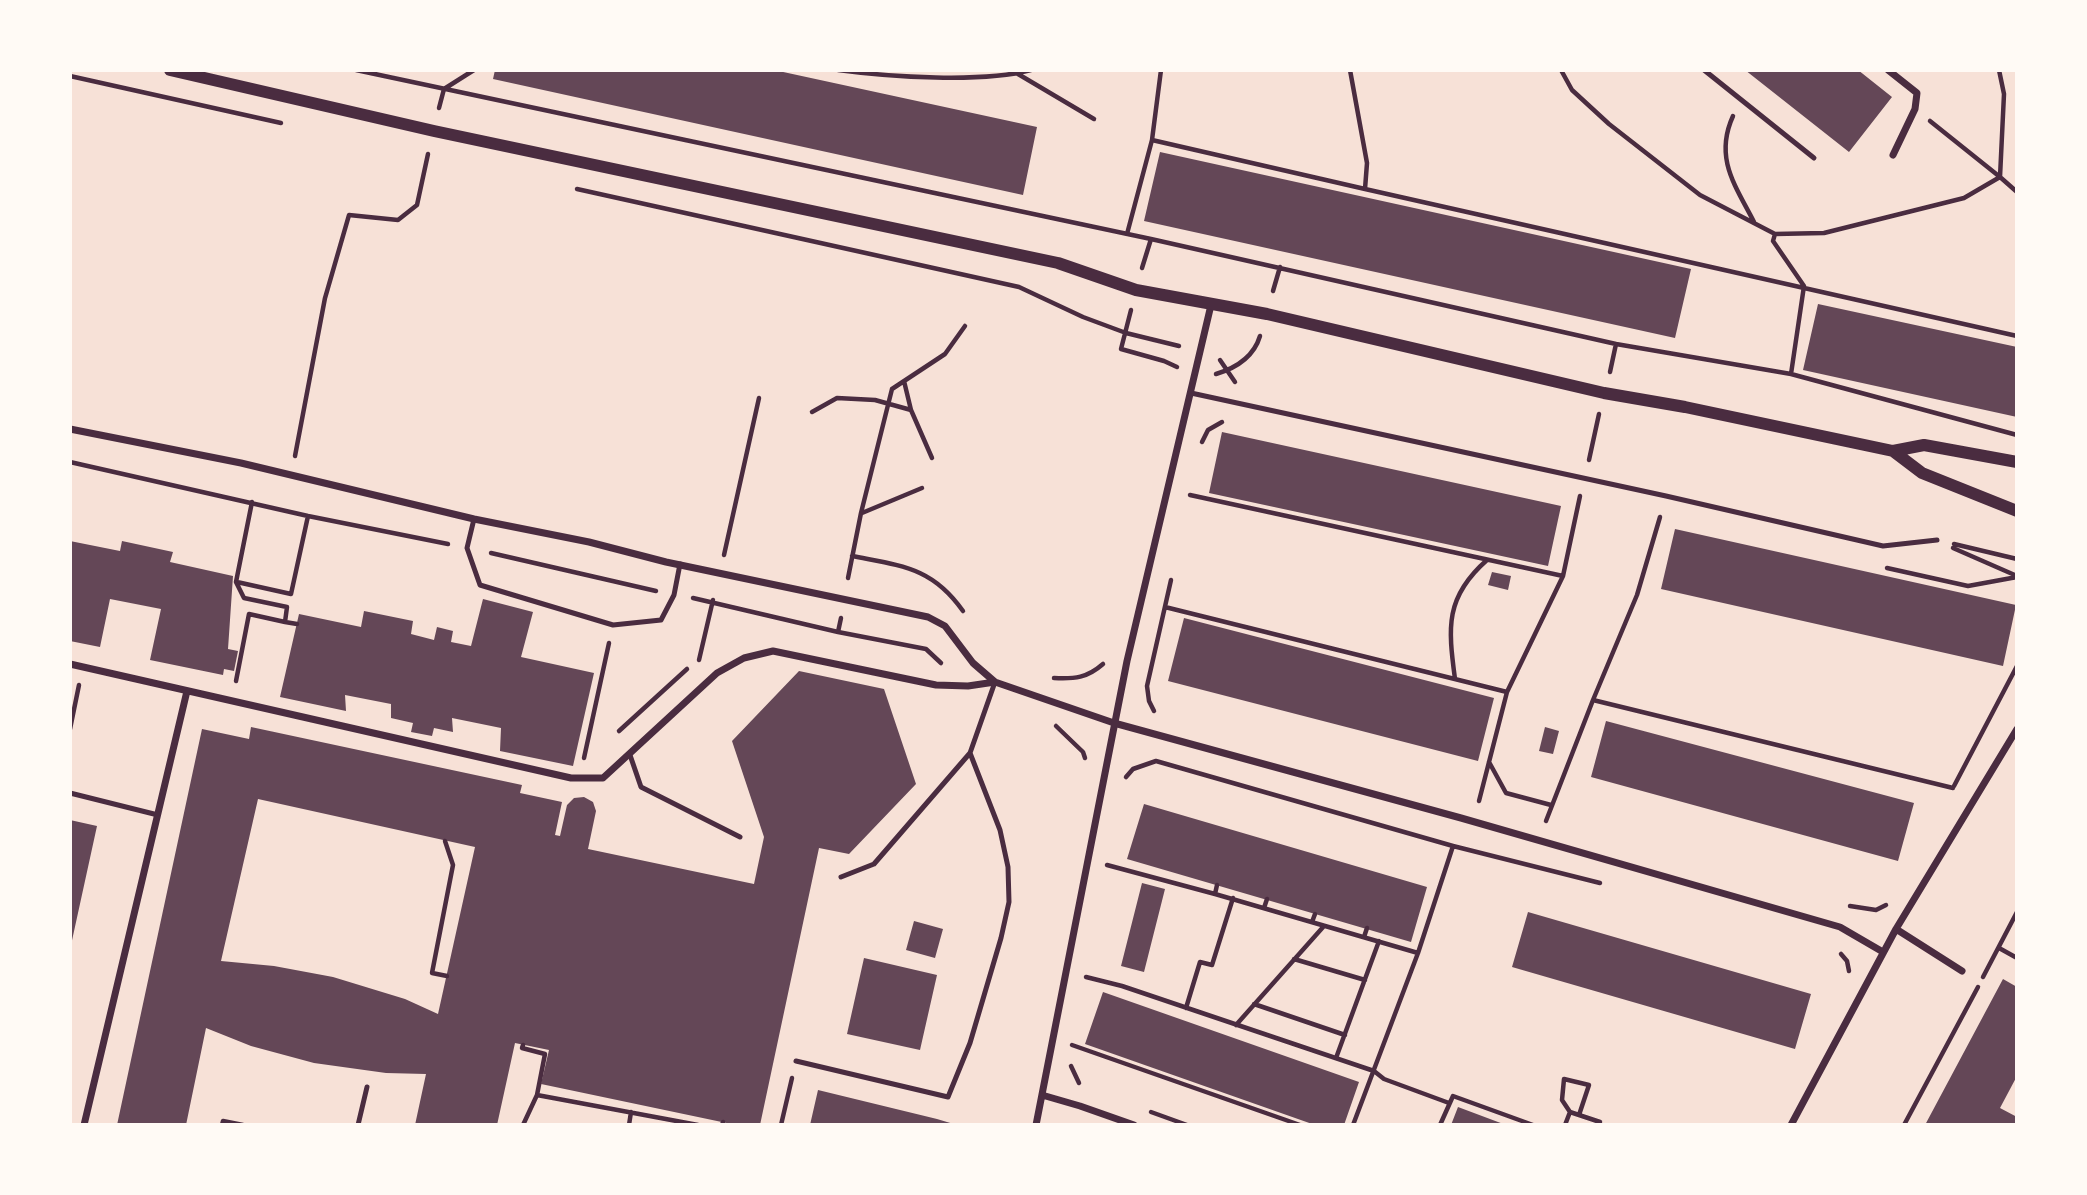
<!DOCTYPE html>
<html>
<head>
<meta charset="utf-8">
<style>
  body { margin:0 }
  #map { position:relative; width:2087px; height:1195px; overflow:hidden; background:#f7e1d7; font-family:"IBM Plex Serif",serif }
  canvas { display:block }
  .frame { position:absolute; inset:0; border:72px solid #fffaf5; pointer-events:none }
</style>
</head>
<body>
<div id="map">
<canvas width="2087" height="1195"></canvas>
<div class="frame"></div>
</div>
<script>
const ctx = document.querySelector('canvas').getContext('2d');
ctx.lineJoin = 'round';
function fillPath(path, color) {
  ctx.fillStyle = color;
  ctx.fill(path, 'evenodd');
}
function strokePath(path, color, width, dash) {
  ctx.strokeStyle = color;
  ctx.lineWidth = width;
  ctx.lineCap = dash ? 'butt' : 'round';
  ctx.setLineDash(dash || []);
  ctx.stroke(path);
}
const building = new Path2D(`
  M495 70H774L1037 127 1023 195 493 79Z
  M1745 70H1858L1892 97 1849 152Z
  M1160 152 1691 269 1675 338 1144 221Z
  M1818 304 2017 347V417L1803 370Z
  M1222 432 1561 506 1548 566 1209 493Z
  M1675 529 2016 605 2003 666 1661 589Z
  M70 541 120 551 122 541 173 552 170 562 233 576 228 649 238 651 234 671 224 669 223 675 150 660 161 609 110 599 100 647 70 641Z
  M1492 572 1511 576 1508 590 1488 585Z
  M483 599 533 612 521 657 594 673 573 766 500 751 501 728 452 718 453 732 434 728 432 736 411 732 413 723 391 718V704L345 695 346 711 280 697 299 614 361 627 364 611 413 621 411 634 434 640 437 627 453 631 451 642 471 646Z
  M1184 618 1494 698 1478 761 1168 681Z
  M799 671 884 689 916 784 849 854 819 848 760 1125H736L541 1084 549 1050 515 1043 497 1125H415L426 1074 386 1073 314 1063 251 1046 206 1028 186 1125H117L202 729 249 739 251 727 522 785 520 793 562 802 555 835 560 836 567 805 574 798 584 797 593 802 596 811 588 849 754 884 764 837 732 741ZM258 799 475 847 438 1014 405 999 333 977 274 966 221 961Z
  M1606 721 1914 803 1898 861 1591 777Z
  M1545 727 1559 731 1553 754 1539 751Z
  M1144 804 1427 887 1411 942 1127 859Z
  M70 820 97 826 71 945H70Z
  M1142 883 1165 889 1144 972 1121 966Z
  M1528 912 1811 994 1795 1049 1512 967Z
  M914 921 943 929 935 958 906 950Z
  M864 958 937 975 920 1050 847 1034Z
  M2003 979 2017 987V1076L2000 1108 2017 1117V1125H1925Z
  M1103 992 1359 1082 1344 1125H1315L1085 1044Z
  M818 1090 937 1119 957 1125H810Z
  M1458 1107 1506 1125H1451Z`);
const path = new Path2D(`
  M356 70 1151 239 1142 268
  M838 70C890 77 982 83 1031 70
  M1161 70 1152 140 1365 189 1367 163 1350 70
  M1561 70 1572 90 1609 124 1700 195 1775 234 1824 233 1964 198 2000 177 1930 121
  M1999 70 2004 94 2000 177 2017 192
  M1018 74 1094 119
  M70 76 281 123
  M439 108 444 89 474 70
  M1733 116C1714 158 1735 185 1754 222
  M577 189 1019 287 1083 317 1126 333 1179 346
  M1365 189 2017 336
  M1127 234 1152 140
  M1775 234 1773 241 1804 286 1791 374
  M1151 239 1616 344
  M1273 291 1280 267
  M1131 310 1121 349 1164 361 1177 367
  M1220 360 1235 382
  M1610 372 1616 344 1791 374 2017 435
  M1216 374C1236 368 1254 356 1260 336
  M904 381 911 410
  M812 412 837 398 875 400 911 410 932 458
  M1202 442 1208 430 1222 422
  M295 456 325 298 349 215 398 220 417 205 428 154
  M1589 460 1599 414
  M70 462 308 516 448 544
  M1190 495 1563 576
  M252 502 236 582 244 598 287 607 285 622 297 624
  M862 513 922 488
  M1954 544 2017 559
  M1953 548 2017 576
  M491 553 656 591
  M724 555 759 398
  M852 556C902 566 932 567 963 611
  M1887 568 1968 586 2017 577
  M848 578 861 513 892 389 945 354 965 326
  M237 582 291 594 308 516
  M693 598 838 632
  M1165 607 1507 692
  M841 618 838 632 926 649 941 663
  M699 660 713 600
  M1054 678C1075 679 1087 678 1103 664
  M1455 679C1448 627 1445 597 1487 560
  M236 681 249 614 285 622
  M1593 700 1953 788
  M1154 711 1149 701 1147 686 1171 580
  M1056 726 1083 752 1085 758
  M70 729 79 685
  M619 731 687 669
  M584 758 609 643
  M1489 762 1506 793 1551 805
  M1126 777 1133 769 1156 761 1453 846 1600 883
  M1954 786 2017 666
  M1479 801 1507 692 1563 576 1580 496
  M1546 821 1593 700 1637 595 1660 517
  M445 841 453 865 432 973 447 976
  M1107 865 1215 894 1418 953
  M1215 894 1217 885
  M1850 906 1876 910 1886 905
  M1264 908 1267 899
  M1312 922 1315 914
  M1364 937 1367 928
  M1999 948 2017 958
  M1841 954 1847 961 1849 971
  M1294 959 1365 980
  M1086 977 1122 986 1374 1071 1384 1079 1449 1103
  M1983 977 2017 912
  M1254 1004 1345 1035
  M1186 1008 1200 962 1212 965 1233 898
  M1236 1025 1324 926
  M523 1045 522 1048 545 1054 537 1095
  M1072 1045 1300 1125
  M1336 1058 1379 941
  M1071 1066 1079 1083
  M1151 1112 1187 1125
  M1570 1112 1562 1100 1564 1079 1589 1085 1579 1115
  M222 1125 223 1121 243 1125
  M523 1125 537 1095 698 1125
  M629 1125 631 1112
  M722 1125 723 1122
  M781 1125 792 1078
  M1353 1125 1418 953 1453 846
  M1440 1125 1453 1096 1533 1125
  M1565 1125 1570 1112 1600 1122 1599 1125
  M1904 1125 1978 987`);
const service = new Path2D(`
  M1704 70 1814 158
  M1191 393 1666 496 1883 546 1937 540
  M474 519 467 548 480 585 613 625 661 620 674 595 680 564
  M630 755 641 787 740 837
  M70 793 158 815
  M841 877 874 864 970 753 995 682
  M796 1061 948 1097 970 1043 1001 938 1009 902 1008 867 1000 830 970 753
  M358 1125 367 1087`);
const minor = new Path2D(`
  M1888 70 1917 93 1915 109 1893 155
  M70 429 241 463 474 519 589 542 666 562 928 617 945 626 973 663 995 682 1114 723 1461 818 1840 927 1883 952
  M70 664 571 778H603L717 673 744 658 773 651 936 685 968 686 995 682
  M1896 929 1962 971
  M1042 1095 1080 1106 1134 1125
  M84 1125 187 691
  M1036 1125 1127 661 1211 305
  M1791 1125 1896 929 2017 729`);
const tertiary = new Path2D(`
  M170 70 434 131 1058 263 1136 290 1267 314 1604 393 1685 407 1893 451 1924 445 2017 462
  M1893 451 1922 473 2017 511`);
fillPath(building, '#644757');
strokePath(path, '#4a2c40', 4.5);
strokePath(service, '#4a2c40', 5);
strokePath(minor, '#4a2c40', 7);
strokePath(tertiary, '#4a2c40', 12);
</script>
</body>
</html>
